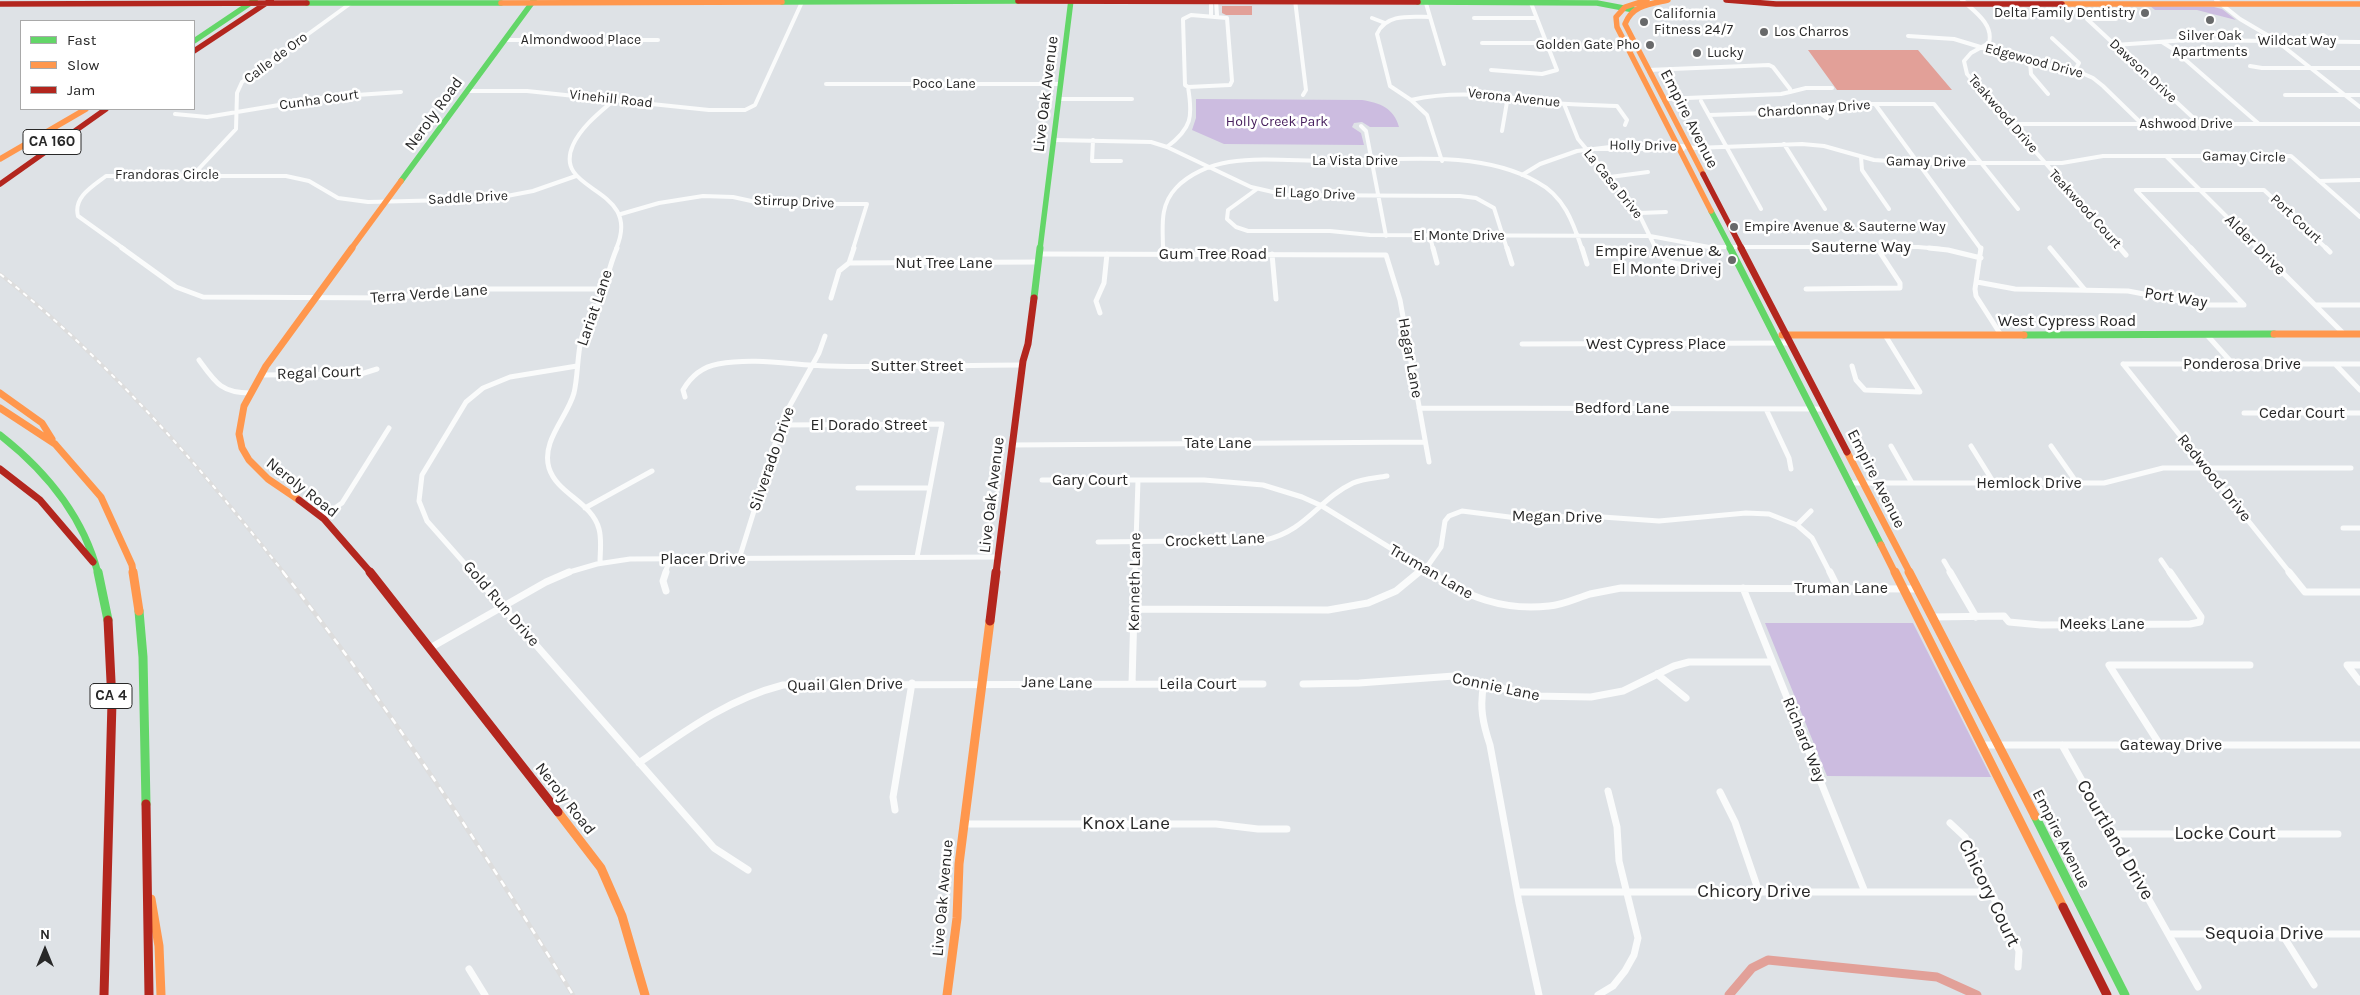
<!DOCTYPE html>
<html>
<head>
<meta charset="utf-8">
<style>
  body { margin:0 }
  #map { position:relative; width:2360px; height:995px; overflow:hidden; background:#dee2e6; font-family:Karla,sans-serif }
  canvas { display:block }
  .legend { position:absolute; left:20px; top:20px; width:175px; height:90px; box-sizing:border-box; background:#fff; border:1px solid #a9a9a9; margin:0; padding:6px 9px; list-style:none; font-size:15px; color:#282828 }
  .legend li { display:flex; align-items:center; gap:10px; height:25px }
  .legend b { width:25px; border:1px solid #a9a9a9 }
  .north { position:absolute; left:20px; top:925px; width:50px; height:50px; -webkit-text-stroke:4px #fff; paint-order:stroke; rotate:0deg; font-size:14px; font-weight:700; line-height:20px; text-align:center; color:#282828 }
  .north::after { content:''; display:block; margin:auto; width:18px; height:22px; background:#282828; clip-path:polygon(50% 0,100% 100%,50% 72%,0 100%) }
</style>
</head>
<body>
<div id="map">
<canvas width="2360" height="995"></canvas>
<ul class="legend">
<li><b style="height:6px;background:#63d668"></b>Fast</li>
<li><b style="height:6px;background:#ff974d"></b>Slow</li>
<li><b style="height:6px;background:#b3261e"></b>Jam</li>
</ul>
<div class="north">N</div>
</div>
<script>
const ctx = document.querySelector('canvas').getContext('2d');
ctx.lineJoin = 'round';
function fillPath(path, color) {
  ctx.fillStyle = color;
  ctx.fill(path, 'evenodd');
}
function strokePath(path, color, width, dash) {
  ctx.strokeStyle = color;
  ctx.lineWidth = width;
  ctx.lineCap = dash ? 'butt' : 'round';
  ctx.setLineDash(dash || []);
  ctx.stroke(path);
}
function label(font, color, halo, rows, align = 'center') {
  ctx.font = font + ' Karla,sans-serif';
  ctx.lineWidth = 5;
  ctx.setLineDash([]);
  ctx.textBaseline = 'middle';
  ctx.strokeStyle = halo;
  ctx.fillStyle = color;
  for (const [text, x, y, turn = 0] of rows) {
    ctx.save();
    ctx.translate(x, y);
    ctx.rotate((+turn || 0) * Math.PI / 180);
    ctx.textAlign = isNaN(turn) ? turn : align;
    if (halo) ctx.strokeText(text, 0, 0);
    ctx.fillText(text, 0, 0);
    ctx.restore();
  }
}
const green = new Path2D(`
  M2150 6 2214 7 2222 9 2236 20 2197 10H2155Z
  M1196 99 1362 100C1380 103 1394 108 1399 127H1370L1362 122 1354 123 1352 127 1361 133 1364 145 1224 144 1192 130 1196 118Z
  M1765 623H1913L1991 777 1827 776Z`);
const water = new Path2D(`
  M1222 6H1252V15H1226L1222 13Z
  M1808 50H1918L1952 90H1837Z`);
const canal = new Path2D(`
  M1729 995 1752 968 1768 960 1937 977 1977 995`);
const streetFar2 = new Path2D(`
  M1211 0V15
  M1216 0 1217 15
  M1295 0 1306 90 1303 95
  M1425 0 1444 64
  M1962 0C1974 11 1994 24 1989 43L1971 53 1964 61 1967 74 2121 249
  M2216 0 2240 19 2274 39 2360 107
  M1191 15 1227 18 1232 81 1230 85 1188 87 1185 85 1183 19Z
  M1430 17C1411 17 1386 13 1377 34L1390 86 1411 100 1427 115 1442 161
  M1372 18 1385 23
  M1474 18H1537
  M2087 19 2200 124
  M2087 19H2116
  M2323 35 2332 41
  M1908 36 1954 39 2030 62 2075 70 2093 78 2103 86 2142 124
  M2052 38 2079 63 2075 70
  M505 40H658
  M2162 42 2173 49 2259 124
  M1482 43H1547
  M2115 45 2187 40 2360 42
  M2030 62 2031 74 2048 94
  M2250 66 2262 68H2360
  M1491 70 1542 74 1557 70 1531 3
  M1648 70 1769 65 1773 67 1790 89V92L1781 94 1663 99
  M826 84H1061
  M468 91H527L709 110H745L755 105 802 2
  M1790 92 1806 88H1832
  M2285 95H2360
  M1059 99H1132
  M614 100C599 113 581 127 573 145 551 194 644 185 616 249
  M1411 100C1460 89 1506 97 1556 103 1576 105 1597 105 1617 106L1627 120 1625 125
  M1701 101 1761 209
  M1564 104 1578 139 1637 210 1656 249
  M1875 104 1981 249
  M1814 109 1827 118
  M175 114 207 117 327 97 401 92
  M1709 115 1798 112 1842 104H1934L2018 209
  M2011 124H2360
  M1361 126 1366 131 1386 236
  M1502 131 1508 96
  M1054 140 1151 142 1167 147 1251 187 1286 195 1460 196 1476 198 1494 208 1507 249
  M1093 140 1092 161H1121
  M1784 144 1825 209
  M1167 147C1192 128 1193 117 1188 87
  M1585 149H1683
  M2166 156 2259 249
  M1861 157 1862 170 1889 209
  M193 175 236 129 237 93 242 82 351 3
  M1522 175 1540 164 1577 151 1635 144 1675 145 1695 148 1802 144 1824 146 1874 160 1919 163H2062L2103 156H2291L2360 217
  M1610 177 1648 172
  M2319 181 2360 180
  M1257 189 1228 210 1227 219 1236 227 1248 231H1330L1370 235 1650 236 1709 247H1918L1941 249
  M1640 213 1666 212
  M621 214 659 203 703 196 733 197 765 204H867L853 249
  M1430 236 1433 249
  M1876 247 1878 249
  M124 249 78 216C73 197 93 186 106 176H286L309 181 338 198 368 202 491 199 533 191 576 176
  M1163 249C1163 227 1159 206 1176 188 1189 174 1210 165 1229 162 1261 157 1296 161 1328 161 1394 161 1478 148 1537 182 1564 196 1573 222 1582 249
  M2192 249 2136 190H2264L2327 249`);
const streetFar1 = new Path2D(`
  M122 248 176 287 203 297 396 298 451 289H603
  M1433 248 1437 263
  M1507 248 1512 264
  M1582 248 1587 264
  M1656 248C1663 264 1676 264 1692 265
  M1929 248 1948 250 1981 258
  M1981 248 1975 289 1976 296 2001 335
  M2050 248 2085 290
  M2120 248 2126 255
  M2258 248 2344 334
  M2326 248 2330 252
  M1039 254 1386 255 1400 300 1429 462
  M1163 254V248
  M1272 254 1276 299
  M849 263 1038 262
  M1977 282 2015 289 2128 291 2201 305H2244L2191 248
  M1806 289 1900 288V283L1877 248
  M831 298 839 271 849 263 854 248
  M2316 305H2360
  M1100 313 1096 301 1104 283 1107 254
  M2206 334 2233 364
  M1522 344 1790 343
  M199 360C215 382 221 393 250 393
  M2123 364 2290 573
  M2123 364H2360
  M2335 364 2360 390
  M1852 366 1856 380 1865 390 1920 392 1885 335
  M262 375 361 374 377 369
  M685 397 683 390C691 376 702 367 718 364 755 357 792 365 828 366 893 368 957 365 1022 365
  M1419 408 1824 409
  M1766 409 1789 458 1791 469
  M2244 413H2360
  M781 425 942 424 917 557
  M1012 445 1425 442
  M1891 446 1912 483
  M1971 446 1994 483
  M2051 446 2077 483
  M1042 480H1204L1263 485 1302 497 1322 506 1431 573
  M1849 483H2104L2163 468H2351
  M858 488H930
  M585 508 652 471
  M322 517 342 503 389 428
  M1797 525 1811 511
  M2343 528H2360
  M1098 542 1265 540C1306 531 1319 499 1353 483 1362 479 1376 478 1387 476
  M739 559 783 418 819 353 825 336
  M2161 560 2170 573
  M1944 561 1951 573
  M600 563C600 552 602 540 599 529 592 502 557 494 549 468 541 441 567 418 574 393 578 376 577 358 581 340 585 324 597 311 602 295 607 279 610 264 617 248
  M473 573 427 521 419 501 422 475 466 402 483 388 510 377 577 366
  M566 573 597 564 630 559 998 557
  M665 573 670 559
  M1135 573 1138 480
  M1418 573 1429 564 1441 547 1445 521 1449 516 1462 511 1517 518 1588 516 1659 521 1746 513 1769 514 1797 525 1812 538 1830 573`);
const street = new Path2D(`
  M472 572 714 848 748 870
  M666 572 663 581 666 591
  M1429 572C1468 597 1502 611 1549 606 1563 605 1577 598 1590 594 1600 592 1611 590 1621 588L1917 589
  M1830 572 1838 588
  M1950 572 1976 617
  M2289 572 2305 592H2360
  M1743 588 1865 892
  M1135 609 1328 610 1368 603 1396 591 1419 572
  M1932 617 2004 616 2009 622 2041 625 2190 624 2200 622 2201 617 2170 572
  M430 648 546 582 569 572
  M2360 665H2347L2360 682
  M1657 674 1686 698
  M1132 684 1135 572
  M1303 684 1359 683 1454 676 1532 696 1591 697 1623 691 1674 666 1689 662H1772
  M1484 684C1479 706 1483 724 1490 745L1519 903 1539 995
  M1983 745H2360
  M2062 745 2198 987
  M2160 745 2109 665H2250
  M639 763C685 731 728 699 783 685L1263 684
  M1720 792 1735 822 1759 892
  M895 810 893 797 912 683
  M1950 823 1965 837 2019 951 2018 967
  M964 824H1216L1258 829H1287
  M2112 834H2338
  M1517 892H1991
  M2169 934H2360
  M2282 934 2314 985
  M469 969 485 995
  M1598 995 1613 986 1625 971 1634 955 1638 938 1619 861 1617 827 1608 791`);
const fastFar2 = new Path2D(`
  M782 2 1018 1
  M1418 2 1597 3 1634 10
  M307 3H501
  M194 41 255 0
  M401 181 534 0
  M1711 211 1731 249
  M1040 249 1071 0`);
const fastFar1 = new Path2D(`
  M1730 248 1881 545
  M1034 298 1040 248
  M2024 335 2274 334
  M0 435C46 471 83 516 98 573`);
const fast = new Path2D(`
  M98 572 108 620
  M139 611 143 657 146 804
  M2035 816 2125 995`);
const slowFar2 = new Path2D(`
  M1647 0 1625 7 1616 17 1617 27 1711 211
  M1668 0C1650 4 1632 5 1625 24L1703 174
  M501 3 782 2
  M2062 4H2360
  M0 159 86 109
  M351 249 401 181`);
const slowFar1 = new Path2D(`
  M2274 334H2360
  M1782 335H2024
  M0 393 42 423 52 439
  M0 408 55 444 101 497 132 565 133 573
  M1847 452 1910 573
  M299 500 268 479 249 460 242 448 239 434 244 406 266 366 352 248
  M1881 545 1895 573`);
const slow = new Path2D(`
  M133 572 139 611
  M1895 572 2063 907
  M1909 572 2035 816
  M558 812 601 868 622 916 645 995
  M151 899 159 946 161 995
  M947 995 957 918 959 864 990 621`);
const jamFar2 = new Path2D(`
  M1726 0 1776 4H2062
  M1018 1 1418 2
  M0 4 307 3
  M194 51 271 0
  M1703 174 1742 249
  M0 184 106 109`);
const jamFar1 = new Path2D(`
  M1741 248 1847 452
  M0 469 40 500 93 562
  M299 500 324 519 371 573
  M996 573 1023 361 1028 344 1034 298`);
const jam = new Path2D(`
  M370 572 558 812
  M990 621 996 572
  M146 804 149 995
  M2063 907 2107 995
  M104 995 112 702 108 620`);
const railFar1 = new Path2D(`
  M0 274C108 360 199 465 284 573`);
const rail = new Path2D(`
  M283 572C389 707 483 849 573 995`);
const markers = [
  [2145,13,5,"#68696a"],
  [2210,20,5,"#68696a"],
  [1644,22,5,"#68696a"],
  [1764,32,5,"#68696a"],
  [1650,45,5,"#68696a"],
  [1697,53,5,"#68696a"],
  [1734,227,5,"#68696a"],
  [1732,260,5,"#68696a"]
];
const farPoinames = [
  ["Delta Family Dentistry",2135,13,"right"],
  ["California",1654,14],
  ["Fitness 24/7",1654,30],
  ["Los Charros",1774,32],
  ["Silver Oak",2210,36,"center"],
  ["Apartments",2210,52,"center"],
  ["Golden Gate Pho",1640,45,"right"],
  ["Lucky",1707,53],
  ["Empire Avenue & Sauterne Way",1744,227]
];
const farStreetnames = [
  ["Almondwood Place",581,40],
  ["Wildcat Way",2297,41],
  ["Calle de Oro",276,58,-37],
  ["Edgewood Drive",2034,61,15],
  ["Dawson Drive",2143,71,43],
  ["Poco Lane",944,84],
  ["Verona Avenue",1514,98,6],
  ["Vinehill Road",611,99,6],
  ["Cunha Court",319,100,-8],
  ["Chardonnay Drive",1814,109,-4],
  ["Teakwood Drive",2003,114,49],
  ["Ashwood Drive",2186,124],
  ["Holly Drive",1643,146,1],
  ["Gamay Circle",2244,157,1],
  ["La Vista Drive",1355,161],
  ["Gamay Drive",1926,162,1],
  ["Frandoras Circle",167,175],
  ["La Casa Drive",1613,184,51],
  ["El Lago Drive",1315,194,2],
  ["Saddle Drive",468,198,-3],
  ["Stirrup Drive",794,202,2],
  ["Teakwood Court",2085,209,48],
  ["Port Court",2296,219,43],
  ["El Monte Drive",1459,236]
];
const farParknames = [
  ["Holly Creek Park",1277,122]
];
const shields = [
  [52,142,58],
  [111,696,42]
];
const shieldNames = [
  ["CA 160",52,142],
  ["CA 4",111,696]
];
const streetNames = [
  ["Live Oak Avenue",1046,94,-83],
  ["Neroly Road",434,114,-54],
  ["Empire Avenue",1689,119,63],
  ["Alder Drive",2255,245,45],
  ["Sauterne Way",1861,247],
  ["Gum Tree Road",1213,254],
  ["Nut Tree Lane",944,263],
  ["Terra Verde Lane",429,294,-4],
  ["Port Way",2176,298,9],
  ["Lariat Lane",595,308,-71],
  ["West Cypress Road",2067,321],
  ["West Cypress Place",1656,344],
  ["Hagar Lane",1410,358,80],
  ["Ponderosa Drive",2242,364],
  ["Sutter Street",917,366],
  ["Regal Court",319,373,-2],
  ["Bedford Lane",1622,408],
  ["Cedar Court",2302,413],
  ["El Dorado Street",869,425],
  ["Tate Lane",1218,443],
  ["Silverado Drive",772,459,-71],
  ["Redwood Drive",2214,478,51],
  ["Empire Avenue",1876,479,63],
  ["Gary Court",1090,480],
  ["Hemlock Drive",2029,483],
  ["Neroly Road",302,488,38],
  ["Live Oak Avenue",992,495,-83],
  ["Megan Drive",1557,517,1],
  ["Crockett Lane",1215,540,-2],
  ["Placer Drive",703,559],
  ["Truman Lane",1431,572,30],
  ["Kenneth Lane",1135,582,-89],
  ["Truman Lane",1841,588],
  ["Gold Run Drive",501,604,49],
  ["Meeks Lane",2102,624],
  ["Jane Lane",1057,683,1],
  ["Leila Court",1198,684],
  ["Quail Glen Drive",845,685,-1],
  ["Connie Lane",1496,687,12],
  ["Richard Way",1804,740,68],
  ["Gateway Drive",2171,745],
  ["Neroly Road",565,799,52],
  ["Empire Avenue",2061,839,63],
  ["Live Oak Avenue",943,898,-85]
];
const poiNames = [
  ["Empire Avenue &",1722,251],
  ["El Monte Drivej",1722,269]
];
const nearStreetnames = [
  ["Knox Lane",1126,824],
  ["Locke Court",2225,834],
  ["Courtland Drive",2115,840,60],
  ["Chicory Drive",1754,892],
  ["Chicory Court",1989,893,64],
  ["Sequoia Drive",2264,934]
];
fillPath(green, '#ccbce0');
fillPath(water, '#e2a098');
strokePath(canal, '#e2a098', 9);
strokePath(streetFar2, '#fafbfb', 4);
strokePath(streetFar1, '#fafbfb', 5);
strokePath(street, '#fafbfb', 7);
strokePath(fastFar2, '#63d668', 5.5);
strokePath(fastFar1, '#63d668', 7);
strokePath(fast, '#63d668', 9);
strokePath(slowFar2, '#ff974d', 5.5);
strokePath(slowFar1, '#ff974d', 7);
strokePath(slow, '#ff974d', 9);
strokePath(jamFar2, '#b3261e', 5.5);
strokePath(jamFar1, '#b3261e', 7);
strokePath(jam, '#b3261e', 9);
strokePath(railFar1, '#ddd', 4);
strokePath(rail, '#ddd', 4.5);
strokePath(railFar1, '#fff', 2, [5]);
strokePath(rail, '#fff', 2.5, [7]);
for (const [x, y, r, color] of markers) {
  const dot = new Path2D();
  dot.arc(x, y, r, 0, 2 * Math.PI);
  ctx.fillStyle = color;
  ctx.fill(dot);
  strokePath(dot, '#fff', 2);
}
label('14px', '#282828', '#fff', farPoinames, 'left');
label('14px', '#282828', '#fff', farStreetnames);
label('14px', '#48205e', '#fff', farParknames);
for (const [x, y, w] of shields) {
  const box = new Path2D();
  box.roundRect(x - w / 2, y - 12.5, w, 25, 4);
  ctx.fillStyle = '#fff';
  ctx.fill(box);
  strokePath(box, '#282828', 1);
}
label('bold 15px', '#282828', null, shieldNames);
label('16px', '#282828', '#fff', streetNames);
label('16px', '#282828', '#fff', poiNames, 'right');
label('19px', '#282828', '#fff', nearStreetnames);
</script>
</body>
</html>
